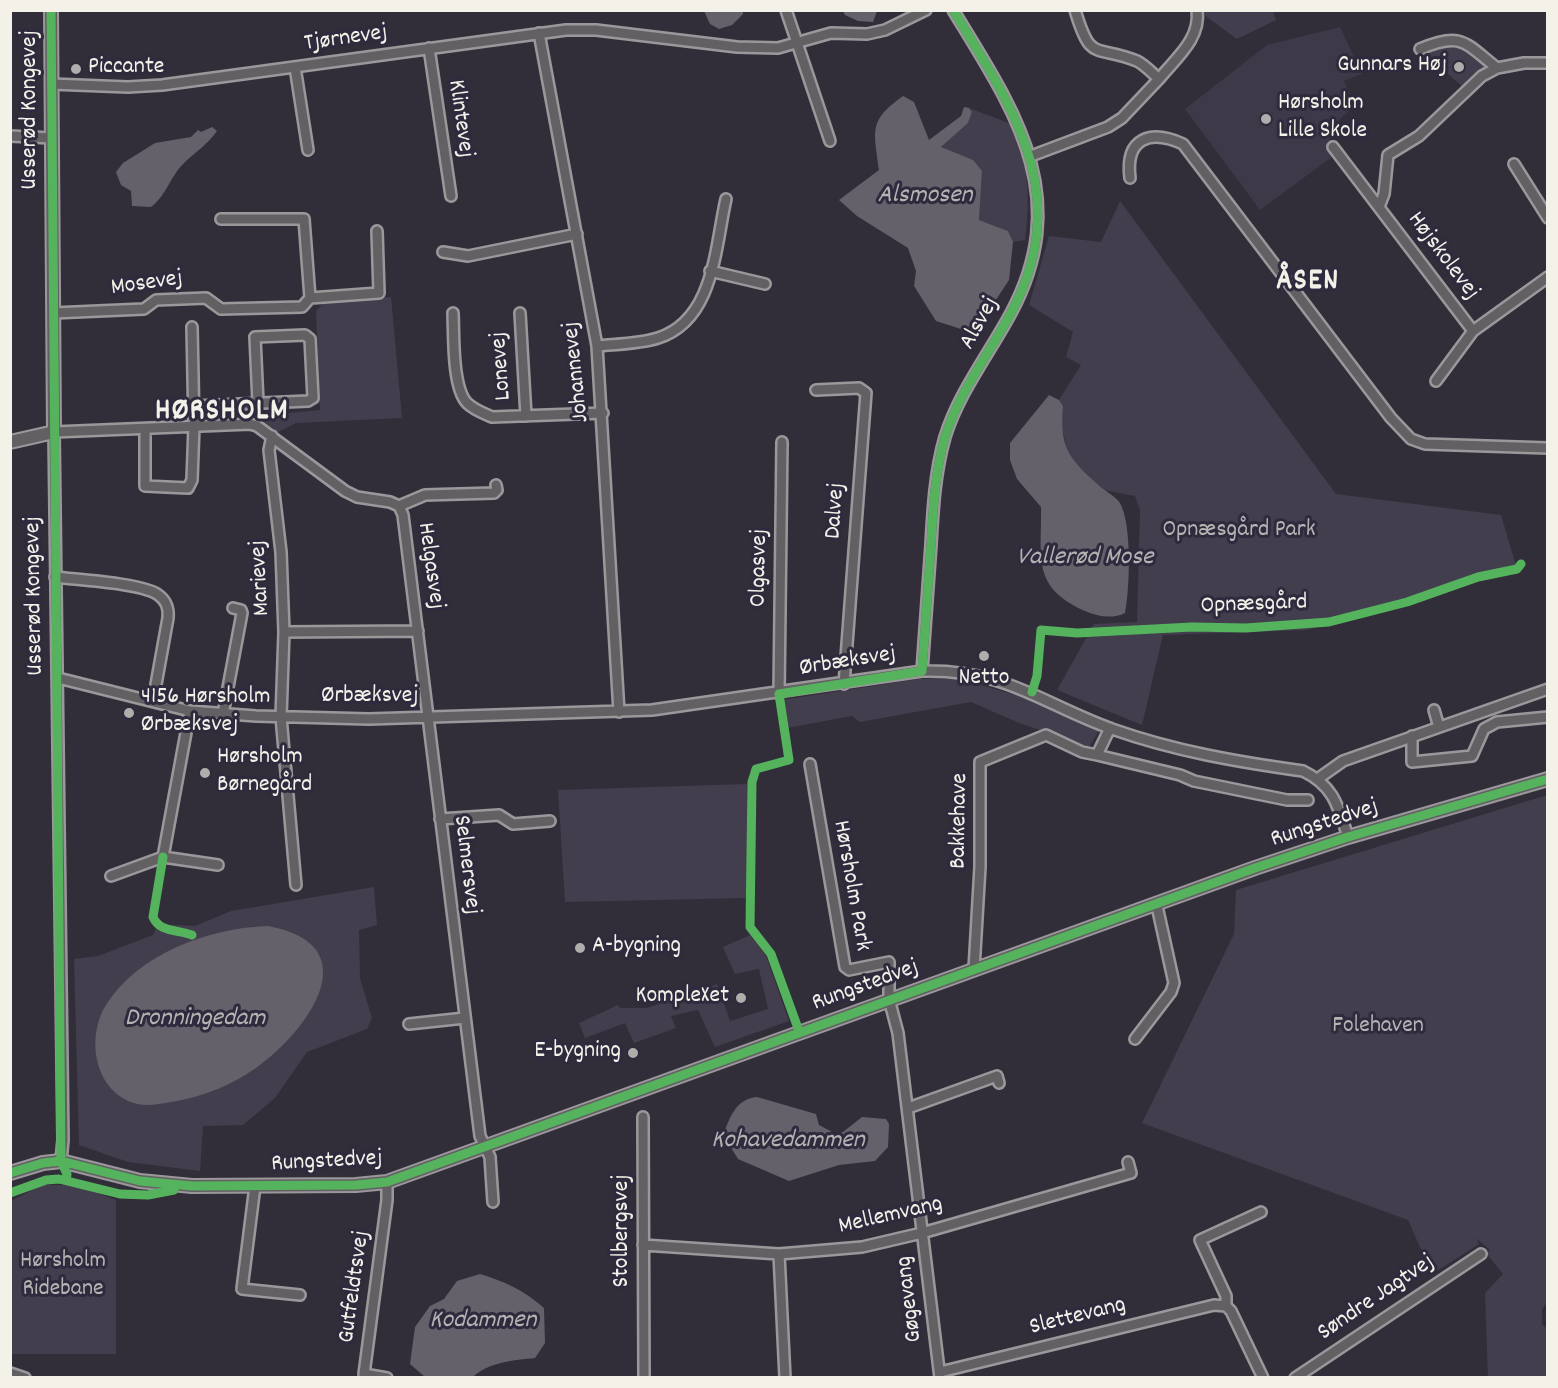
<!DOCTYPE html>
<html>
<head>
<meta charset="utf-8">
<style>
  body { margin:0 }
  #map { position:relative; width:1558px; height:1388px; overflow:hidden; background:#312e39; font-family:Dekko,sans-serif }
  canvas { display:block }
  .frame { position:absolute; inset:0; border:12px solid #f4f1e8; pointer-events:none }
</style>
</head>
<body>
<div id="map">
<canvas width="1558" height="1388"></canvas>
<div class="frame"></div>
</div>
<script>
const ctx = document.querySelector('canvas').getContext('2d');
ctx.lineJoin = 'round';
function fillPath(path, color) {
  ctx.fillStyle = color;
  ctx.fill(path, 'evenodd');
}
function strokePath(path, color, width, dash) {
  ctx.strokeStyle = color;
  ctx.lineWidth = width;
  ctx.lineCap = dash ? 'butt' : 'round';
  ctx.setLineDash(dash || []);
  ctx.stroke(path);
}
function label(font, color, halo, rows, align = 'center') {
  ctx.font = font + ' Dekko,sans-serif';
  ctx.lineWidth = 6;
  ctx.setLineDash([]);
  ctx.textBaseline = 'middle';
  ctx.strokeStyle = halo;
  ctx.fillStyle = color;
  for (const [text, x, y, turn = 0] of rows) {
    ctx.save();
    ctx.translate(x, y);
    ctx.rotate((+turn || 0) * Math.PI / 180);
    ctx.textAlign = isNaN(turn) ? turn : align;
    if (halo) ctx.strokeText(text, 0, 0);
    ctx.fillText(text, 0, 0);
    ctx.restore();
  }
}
const built = new Path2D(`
  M1340 27 1362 74 1344 81 1355 106 1328 129 1332 157 1260 210 1185 109 1267 45Z`);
const green = new Path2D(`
  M1203 11H1273L1276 20 1237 39 1204 15Z
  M1446 44 1462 46 1489 66 1463 87 1425 54Z
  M969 108 1014 125C1028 164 1031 199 1025 240L1013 242 1008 231 979 220 982 171 941 147 968 123 972 112Z
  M1120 201 1336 494 1501 515 1517 569 1307 630 1163 635 1142 725 1057 690 1094 624 1137 622 1140 510 1135 496 1104 490 1069 457 1061 424 1063 406 1059 400 1081 365 1066 357 1073 332 1029 305 1049 236 1101 242Z
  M391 297 402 418 296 423 276 433 255 416 320 410 316 311 325 301Z
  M918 679H961L1018 696 1099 731 1089 747 1019 723 971 702 860 722 852 716 787 728 782 700Z
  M747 784V898L565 902 558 790Z
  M1547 795 1548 1300 1542 1310V1324L1547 1329V1377H1488L1485 1293 1503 1274 1486 1253 1490 1250 1476 1238 1479 1244 1432 1274 1408 1220 1142 1123 1234 934 1236 890Z
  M374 887 377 925 359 930 360 978 372 1018 367 1029 307 1052 275 1098 243 1125 203 1126 200 1171 128 1162 79 1145 74 959 98 956 153 935 158 924 195 926 231 911Z
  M750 935 766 956 789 1021 715 1047 698 1010 671 1016 676 1028 634 1043 625 1023 585 1038 579 1023 618 1005 620 1008H647L717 984 730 1021 768 1009 759 969 735 974 723 947Z
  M42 1185H76L116 1200V1354H11V1201Z`);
const water = new Path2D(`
  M704 11H743V14L732 25 719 29 710 24Z
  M843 11V10L877 11 873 22 858 21 845 15Z
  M903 96 914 102 929 140 961 116 964 107 969 108 972 112 968 123 941 147 973 160 982 171 979 220 1008 231 1013 242 1009 280 978 327 967 331 936 321 914 286 916 271 908 248 857 216 839 200 879 170C874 130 868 121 903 96Z
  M212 127 217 131C208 144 197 151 185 162 170 176 167 195 151 207L132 206 131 191 121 185 116 172 123 163 155 143 191 137 198 130 201 132Z
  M1049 395 1059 400 1063 406C1059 451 1071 460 1102 488 1107 492 1116 497 1120 503 1132 524 1130 588 1125 613 1113 619 1098 617 1085 611 1031 587 1042 558 1041 507L1017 479 1010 460V443Z
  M268 926C370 945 309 1030 256 1068 233 1084 205 1096 177 1101 161 1104 143 1108 128 1101 93 1085 87 1035 106 1005 139 953 209 928 268 926Z
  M757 1097 816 1114 819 1125 836 1134 843 1132 862 1117 886 1119 889 1124 888 1147 875 1161 839 1165 789 1181 738 1159 723 1135C730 1118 735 1099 757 1097Z
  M480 1274C504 1281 525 1291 544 1308L545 1343 535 1358C514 1360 489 1362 473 1377H425L410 1364 415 1327 430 1306 444 1299 457 1281Z`);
const minor = new Path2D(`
  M786 10 830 141
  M1075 10C1091 64 1095 44 1137 61 1145 65 1152 73 1159 79 1176 58 1201 39 1197 10
  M539 33 597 346 619 712
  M429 48 451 196
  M1420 49C1462 31 1465 43 1497 68
  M295 67 308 150
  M51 84 128 87 162 85 566 30H596L737 47 778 48 831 33 867 34 885 30 926 10
  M10 136 52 138
  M1333 147 1473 331
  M1031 156 1108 127 1122 118 1159 79
  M1514 164 1548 218
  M1130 178C1125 138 1150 129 1183 144L1391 418 1411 439 1425 444 1548 448
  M1379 207 1384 194 1388 155 1419 136 1482 76 1497 68 1524 63H1548
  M221 219H304L310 298
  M443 252 468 256 577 234
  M710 271 765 284
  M53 313 144 309 156 300 206 298 221 309 302 307 310 298 379 293 377 231
  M453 313C454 335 452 387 467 403 474 410 483 413 492 417L603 413
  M520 313 526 416
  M597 346C617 344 639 344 658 338 714 320 715 248 726 199
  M1436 381 1473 331 1548 277
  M816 390 859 388 866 393 844 684
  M194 406 308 401 313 398 310 339 305 335 255 337 258 403
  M145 429V486L188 488 192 480 194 426 192 327
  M272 436 269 450 281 552 284 632 281 717 296 885
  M399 506 403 515 480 1136 490 1157 493 1202
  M399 506 425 495 494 493 497 490 496 485
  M55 577C79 580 139 583 157 594 166 600 169 607 168 618L153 701
  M284 632 418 631
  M922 671C925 629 928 587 931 545 933 508 935 472 945 437 959 392 989 354 1011 313 1074 195 1014 110 953 10
  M58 678 190 711 256 716 369 719 652 710 922 671C1006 669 1040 703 1112 729 1174 751 1238 762 1303 771 1334 786 1338 806 1348 837
  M779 694 782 442
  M1434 710 1439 727
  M190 711 163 857 218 865
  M223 714 242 613 241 610 233 608
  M1110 728 1097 755 1180 775 1194 781 1287 800H1308
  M1412 736V762L1472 756 1484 729 1497 722 1548 717
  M810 764 845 967 849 970 889 962V999L898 1033 940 1378
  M1319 778 1343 761 1548 689
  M440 819 499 815 513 824 550 821
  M111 876 163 857
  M974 969 980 867V762L1046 735 1082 752 1097 755
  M409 1024 465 1018
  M1135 1039 1171 992 1174 983 1157 906
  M908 1108 997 1076 999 1083
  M643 1117 644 1378
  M61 1161 63 1140 54 432 250 424 257 426 345 491 357 497 390 502 399 506
  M387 1182V1200L364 1374 387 1378
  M255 1186 242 1289 300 1295
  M643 1245 779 1254 862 1247 922 1233 1131 1173 1128 1162
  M779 1254 785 1378
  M1226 1306V1296L1200 1240 1261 1212
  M940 1372 1214 1305 1226 1306 1231 1311 1263 1378
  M10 1373 25 1378
  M1295 1378 1481 1254`);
const major = new Path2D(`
  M10 442 54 432 51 10
  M10 1173 43 1163 61 1161 140 1181 192 1186 356 1185 387 1182 1255 868 1348 837 1548 779`);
const cycleway = new Path2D(`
  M51 10 61 1161 67 1174 66 1180
  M1032 692 1037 676 1041 630 1077 633 1192 627 1246 628 1329 622 1407 602 1478 577 1517 569 1521 564
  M163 857 153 917C160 933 177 929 192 935
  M799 1031 771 954 750 927 752 782 756 769 789 760 779 694 922 671C925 629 928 587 931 545 933 508 935 472 945 437 959 392 989 354 1011 313 1074 195 1014 110 953 10
  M10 1173 43 1163 61 1161 140 1181 192 1186 356 1185 387 1182 1255 868 1348 837 1548 779
  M10 1193 46 1180 59 1179 120 1194 148 1195 174 1190`);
const markers = [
  [1459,67,6,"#b0adab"],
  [76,69,6,"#b0adab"],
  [1266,119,6,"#b0adab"],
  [984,656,6,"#b0adab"],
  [129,713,6,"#b0adab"],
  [205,773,6,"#b0adab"],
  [580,948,6,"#b0adab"],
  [741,998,6,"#b0adab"],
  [633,1053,6,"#b0adab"]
];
const streetNames = [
  ["Tjørnevej",346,40,-8],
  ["Usserød Kongevej",32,110,-90],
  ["Klintevej",459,119,82],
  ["Højskolevej",1442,257,53],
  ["Mosevej",147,285,-8],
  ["Alsvej",981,324,-61],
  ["Lonevej",503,366,-94],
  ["Johannevej",578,372,-96],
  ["Dalvej",837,511,-86],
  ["Helgasvej",429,566,82],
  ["Olgasvej",761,568,-89],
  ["Marievej",262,578,-93],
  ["Usserød Kongevej",36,596,-91],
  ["Opnæsgård",1254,606,-2],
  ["Ørbæksvej",848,663,-9],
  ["Ørbæksvej",370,698],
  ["Bakkehave",961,821,-89],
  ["Rungstedvej",1325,825,-18],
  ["Selmersvej",465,865,83],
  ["Hørsholm Park",850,886,80],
  ["Rungstedvej",866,987,-20],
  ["Rungstedvej",327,1163,-3],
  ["Mellemvang",891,1217,-13],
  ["Stolbergsvej",624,1231,-90],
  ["Gutfeldtsvej",356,1287,-82],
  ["Gøgevang",911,1299,-97],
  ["Søndre Jagtvej",1377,1299,-34],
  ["Slettevang",1078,1318,-14]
];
const poiNames = [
  ["Gunnars Høj",1447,67,"right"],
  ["Piccante",88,69],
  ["Hørsholm",1278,105],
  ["Lille Skole",1278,133],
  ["Netto",984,680,"center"],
  ["4156 Hørsholm",141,699],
  ["Ørbæksvej",141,727],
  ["Hørsholm",217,759],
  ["Børnegård",217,787],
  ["A-bygning",592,948],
  ["KompleXet",729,998,"right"],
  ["E-bygning",621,1053,"right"]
];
const parkNames = [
  ["Opnæsgård Park",1239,532],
  ["Folehaven",1378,1028],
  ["Hørsholm",63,1263],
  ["Ridebane",63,1291]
];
const waterNames = [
  ["Alsmosen",925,197],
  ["Vallerød Mose",1085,559],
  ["Dronningedam",195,1020],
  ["Kohavedammen",788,1142],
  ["Kodammen",483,1322]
];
const districtNames = [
  ["ÅSEN",1308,284],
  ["HØRSHOLM",222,414]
];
fillPath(built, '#3e3948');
fillPath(green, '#423e4d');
fillPath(water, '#65616b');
strokePath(minor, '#9a989b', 14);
strokePath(major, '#9a989b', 16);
strokePath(minor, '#626063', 9);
strokePath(major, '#626063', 12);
strokePath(cycleway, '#56b35d', 9);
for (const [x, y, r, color] of markers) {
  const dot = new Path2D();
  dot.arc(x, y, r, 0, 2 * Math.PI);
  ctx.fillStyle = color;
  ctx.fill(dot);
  strokePath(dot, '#2f2a3d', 2);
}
label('24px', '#f4f1e8', '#2f2a3d', streetNames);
label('24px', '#f4f1e8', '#2f2a3d', poiNames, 'left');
label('24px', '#b7b3b3', '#2f2a3d', parkNames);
label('italic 26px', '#b6b2b2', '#2f2a3d', waterNames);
ctx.letterSpacing = '1.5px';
label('bold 30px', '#f4f1e8', '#2f2a3d', districtNames);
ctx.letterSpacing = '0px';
</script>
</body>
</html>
